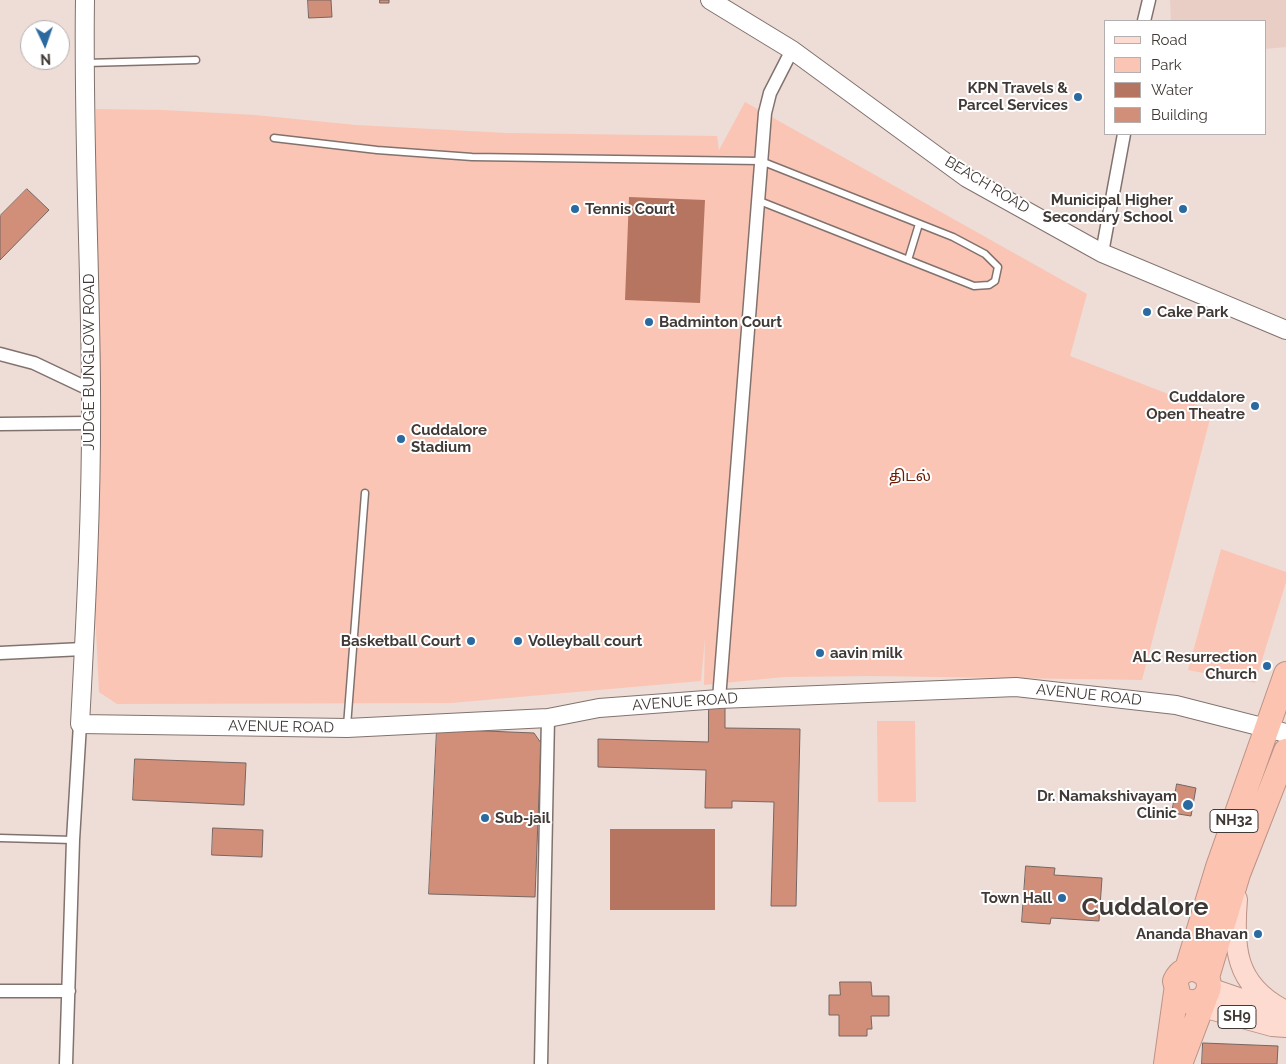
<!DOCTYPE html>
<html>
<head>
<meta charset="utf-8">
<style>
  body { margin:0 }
  #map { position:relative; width:1286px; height:1064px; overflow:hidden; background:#eedcd6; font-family:Raleway,sans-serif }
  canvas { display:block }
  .legend { position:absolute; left:1104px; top:20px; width:162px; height:115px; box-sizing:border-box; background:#fff; border:1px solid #b3b0af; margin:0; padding:6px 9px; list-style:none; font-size:15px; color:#403936 }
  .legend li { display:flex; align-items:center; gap:10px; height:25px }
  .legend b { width:25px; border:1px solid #b3b0af }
  .north { position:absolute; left:20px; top:20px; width:50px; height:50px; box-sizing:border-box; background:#fff; border:1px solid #b3b0af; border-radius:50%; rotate:177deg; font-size:14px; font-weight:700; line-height:20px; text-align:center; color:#403936 }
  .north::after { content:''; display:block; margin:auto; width:18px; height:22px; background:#2b6aa0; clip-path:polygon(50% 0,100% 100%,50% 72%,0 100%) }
</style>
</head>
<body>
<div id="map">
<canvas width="1286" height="1064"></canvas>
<ul class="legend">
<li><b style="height:6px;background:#fedbd0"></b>Road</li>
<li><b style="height:14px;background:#fac5b5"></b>Park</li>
<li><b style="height:14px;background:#b67560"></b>Water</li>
<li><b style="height:14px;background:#d18e79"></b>Building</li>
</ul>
<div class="north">N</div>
</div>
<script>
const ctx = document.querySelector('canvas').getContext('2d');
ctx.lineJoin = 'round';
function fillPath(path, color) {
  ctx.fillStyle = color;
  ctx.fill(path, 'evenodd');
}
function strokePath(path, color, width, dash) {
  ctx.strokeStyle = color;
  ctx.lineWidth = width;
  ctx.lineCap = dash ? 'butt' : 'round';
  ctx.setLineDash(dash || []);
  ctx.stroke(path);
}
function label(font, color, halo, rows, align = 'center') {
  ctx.font = font + ' Raleway,"Noto Sans Tamil",sans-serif';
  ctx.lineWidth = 4;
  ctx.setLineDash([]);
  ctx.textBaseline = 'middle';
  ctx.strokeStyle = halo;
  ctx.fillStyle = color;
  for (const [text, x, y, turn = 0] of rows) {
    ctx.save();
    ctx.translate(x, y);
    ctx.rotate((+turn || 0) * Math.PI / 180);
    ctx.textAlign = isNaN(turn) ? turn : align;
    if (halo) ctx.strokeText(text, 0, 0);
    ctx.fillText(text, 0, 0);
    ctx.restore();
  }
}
const built = new Path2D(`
  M1170 0H1286V47L1265 49V21H1171Z`);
const green = new Path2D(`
  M745 102 1087 294 1070 356 1212 411 1142 680 872 676 784 677 704 685 705 638 701 681 451 703 117 704 99 692 90 507 96 109 163 110 255 115 356 125 506 133 717 136 719 150Z
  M1221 549 1286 572V582L1255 683 1188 670Z
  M877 721H915L916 802H878Z`);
const water = new Path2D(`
  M629 197 705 200 700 303 625 300Z
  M610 829H715V910H610Z`);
const building = new Path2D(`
  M308 0H331L332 17 309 18Z
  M380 0H389V3H380Z
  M27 189 49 210 0 260V216Z
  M709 705 725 706V728L800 729 796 906H771L774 802 732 801V808H705L706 770 598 767V739L708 742Z
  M437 729 534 733 541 743 535 897 429 894Z
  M135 759 246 763 244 805 133 800Z
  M1177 784 1196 788 1191 816 1172 813Z
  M213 828 263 830 262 857 212 855Z
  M1026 866 1055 868 1054 875 1102 878 1099 921 1051 918 1050 924 1022 922Z
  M840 982H871L872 996H889V1016H871L872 1029H867V1036H839V1015H829V995H840Z
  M1203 1043 1278 1046 1277 1064H1202Z`);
const lane = new Path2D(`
  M86 63 196 60
  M274 138 377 150 472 157 761 161 953 237 985 254 998 267 995 281 989 285 974 286 757 200
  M908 260 919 224
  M347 726 365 493
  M0 838 73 840`);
const street = new Path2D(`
  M1144 21 1149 0
  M1102 253 1124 134
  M0 354 34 363 91 390
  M0 424 90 423
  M0 653 83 649
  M719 699 765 113 770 93 792 50
  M0 991H69
  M66 1064 73 840 80 724
  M541 1064 548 718`);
const secondary = new Path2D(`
  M85 0C83 130 90 259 91 388 92 500 86 613 80 724L347 728 548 718 599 708 719 699 1016 687 1176 705 1286 733
  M710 0 792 50 967 178 1102 253 1286 330`);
const primary = new Path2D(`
  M1237 899C1233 947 1235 984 1282 1009
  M1209 988 1259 1005 1274 1008
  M1188 1003 1272 1026 1286 1027`);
const highway = new Path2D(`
  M1187 969 1218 867 1286 674
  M1207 977C1196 965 1182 967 1175 981L1179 997C1195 1010 1215 996 1207 977L1238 874 1286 751
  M1166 1064 1176 992
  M1180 1064 1205 998`);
const markers = [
  [1078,97,5,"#2b6aa0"],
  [575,209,5,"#2b6aa0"],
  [1183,209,5,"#2b6aa0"],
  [1147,312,5,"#2b6aa0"],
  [649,322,5,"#2b6aa0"],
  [1255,406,5,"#2b6aa0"],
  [401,439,5,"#2b6aa0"],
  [471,641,5,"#2b6aa0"],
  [518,641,5,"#2b6aa0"],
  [820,653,5,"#2b6aa0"],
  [1267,666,5,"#2b6aa0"],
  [1188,805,6,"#2b6aa0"],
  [485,818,5,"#2b6aa0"],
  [1062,898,5,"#2b6aa0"],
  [1258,934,5,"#2b6aa0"]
];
const shields = [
  [1234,821,48],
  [1237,1017,38]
];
const shieldNames = [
  ["NH32",1234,821],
  ["SH9",1237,1017]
];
const poiNames = [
  ["KPN Travels &",1068,88],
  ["Parcel Services",1068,105],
  ["Municipal Higher",1173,200],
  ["Secondary School",1173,217],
  ["Tennis Court",585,209,"left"],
  ["Cake Park",1157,312,"left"],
  ["Badminton Court",659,322,"left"],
  ["Cuddalore",1245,397],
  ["Open Theatre",1245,414],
  ["Cuddalore",411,430,"left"],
  ["Stadium",411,447,"left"],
  ["Basketball Court",461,641],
  ["Volleyball court",528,641,"left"],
  ["aavin milk",830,653,"left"],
  ["ALC Resurrection",1257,657],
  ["Church",1257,674],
  ["Dr. Namakshivayam",1177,796],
  ["Clinic",1177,813],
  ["Sub-jail",495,818,"left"],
  ["Town Hall",1052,898],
  ["Ananda Bhavan",1248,934]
];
const streetNames = [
  ["BEACH ROAD",987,185,31],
  ["JUDGE BUNGLOW ROAD",89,362,-90],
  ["AVENUE ROAD",1089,695,6],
  ["AVENUE ROAD",685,702,-4],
  ["AVENUE ROAD",281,727,1]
];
const parkNames = [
  ["திடல்",910,476]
];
const townNames = [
  ["Cuddalore",1145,907]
];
fillPath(built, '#e9cec6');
fillPath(green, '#fac5b5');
fillPath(water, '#b67560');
fillPath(building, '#d18e79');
strokePath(building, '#766661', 1);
strokePath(lane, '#82726d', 9);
strokePath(street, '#82726d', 15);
strokePath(secondary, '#82726d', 20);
strokePath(primary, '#bb9386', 22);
strokePath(highway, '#bb9386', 26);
strokePath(lane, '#fff', 6);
strokePath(street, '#fff', 12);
strokePath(secondary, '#fff', 18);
strokePath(primary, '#fedbd0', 20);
strokePath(highway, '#fdc3b1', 24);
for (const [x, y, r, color] of markers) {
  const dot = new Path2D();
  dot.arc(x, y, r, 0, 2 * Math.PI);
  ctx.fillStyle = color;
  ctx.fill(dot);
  strokePath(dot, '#fff', 2);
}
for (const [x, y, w] of shields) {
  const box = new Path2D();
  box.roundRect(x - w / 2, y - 11.5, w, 23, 4);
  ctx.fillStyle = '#fff';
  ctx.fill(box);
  strokePath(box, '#403936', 1);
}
label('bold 14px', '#403936', null, shieldNames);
label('bold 15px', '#403936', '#fff', poiNames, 'right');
label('15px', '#403936', '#fff', streetNames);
label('15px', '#6b1b00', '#fff', parkNames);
label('bold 25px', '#403936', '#fff', townNames);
</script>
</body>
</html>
